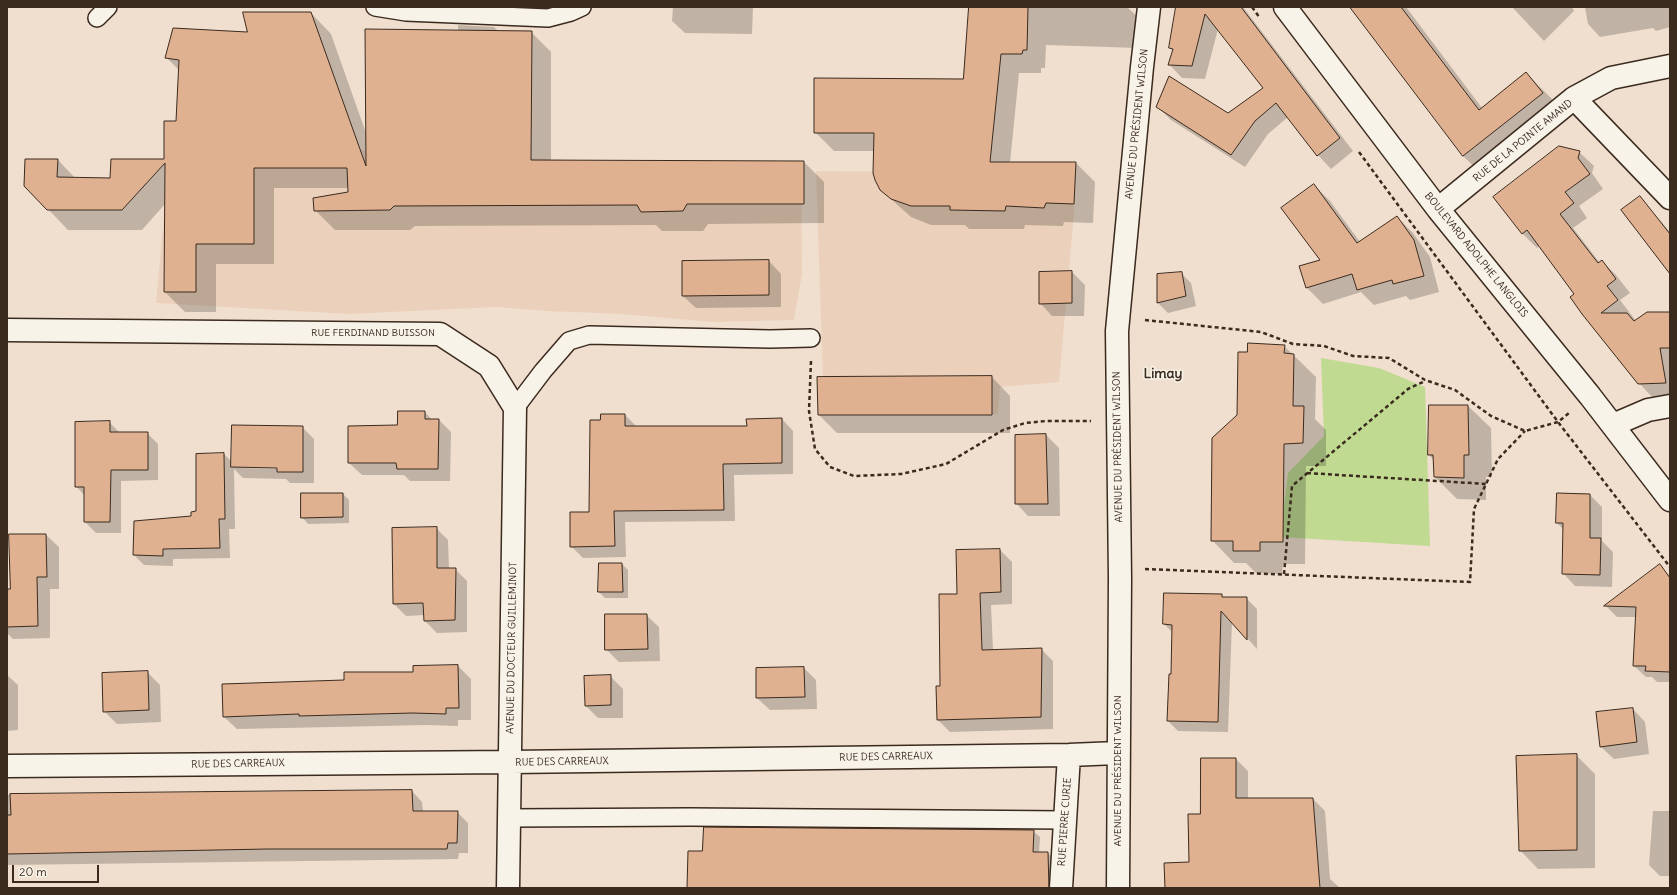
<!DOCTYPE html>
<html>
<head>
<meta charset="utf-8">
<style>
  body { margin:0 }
  #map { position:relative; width:1677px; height:895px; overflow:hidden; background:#f0dfce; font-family:Delius,sans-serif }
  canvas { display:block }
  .frame { position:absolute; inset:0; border:8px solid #3b2a1e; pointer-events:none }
  .scale { position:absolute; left:12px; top:865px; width:87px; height:18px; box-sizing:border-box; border:2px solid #3b2a1e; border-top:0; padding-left:5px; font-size:12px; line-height:14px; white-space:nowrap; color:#3b2a1e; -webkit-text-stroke:3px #f7f3e8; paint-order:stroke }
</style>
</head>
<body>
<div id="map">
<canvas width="1677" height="895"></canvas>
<div class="frame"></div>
<div class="scale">20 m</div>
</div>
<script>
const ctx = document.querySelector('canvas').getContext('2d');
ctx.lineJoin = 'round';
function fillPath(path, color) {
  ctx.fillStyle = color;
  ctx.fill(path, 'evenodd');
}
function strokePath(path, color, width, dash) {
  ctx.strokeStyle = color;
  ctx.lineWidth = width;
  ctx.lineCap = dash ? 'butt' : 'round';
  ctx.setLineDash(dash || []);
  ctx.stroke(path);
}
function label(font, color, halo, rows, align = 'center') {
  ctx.font = font + ' Delius,sans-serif';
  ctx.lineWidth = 3;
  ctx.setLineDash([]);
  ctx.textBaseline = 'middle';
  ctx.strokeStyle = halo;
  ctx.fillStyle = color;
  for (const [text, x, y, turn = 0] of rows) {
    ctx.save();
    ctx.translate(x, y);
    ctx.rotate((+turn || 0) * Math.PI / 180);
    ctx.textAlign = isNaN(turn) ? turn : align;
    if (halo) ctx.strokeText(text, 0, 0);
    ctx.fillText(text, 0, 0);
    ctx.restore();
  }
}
const built = new Path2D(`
  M171 141 801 171 802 274 794 320 713 322 621 314 553 311 586 314 497 307 348 314 156 303Z
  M816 171 934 172 1073 171 1074 213 1059 382 1000 387 998 414 824 410Z`);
const green = new Path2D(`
  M1321 358 1379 368 1425 387 1430 546 1280 537 1288 473 1324 436Z`);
const shadow = new Path2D(`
  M673 7H753L752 34 685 33 672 21Z
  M1004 7H1127L1143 22 1138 48 1046 45 1045 68H1041V73H1019L1010 163H1076L1095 182 1093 223 1064 222 1063 226 1025 225 1024 229H969L965 225H931L911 217 881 190 875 151H834L815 132 964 80Z
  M1177 7H1243L1353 151 1331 169 1318 155 1288 117 1268 134 1245 167 1171 120 1158 107 1228 115 1265 88 1218 29 1205 79 1182 78 1169 64 1174 51 1170 48Z
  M1350 7H1406L1482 108 1526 73 1552 99 1568 119 1489 181 1463 156Z
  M1512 7H1572L1574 11 1544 41Z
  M1585 7H1670V27L1656 31 1653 28 1600 37 1588 24Z
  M311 13 331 34 366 133 458 31V25L494 27 499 32H531L551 52V162H804L824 182V223L708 224 703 231H662L656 225 415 226 410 230H335L315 210 349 193V188H274V264H216V312H185L165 292V204L142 230H68L48 209 58 160 75 178 111 179 165 160 177 122 180 71 166 57Z
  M1579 152 1594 166 1592 173 1603 189 1579 206 1587 218 1573 228 1600 263 1602 261 1616 275 1630 293 1620 300 1636 321 1670 313V397L1653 398 1639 383 1539 246 1537 248 1523 234 1495 197Z
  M1314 185 1330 201 1360 242 1397 217 1413 233 1430 257 1439 292 1410 300 1406 296 1374 305 1361 292 1323 304 1307 288 1322 261Z
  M1640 197 1670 232V272Z
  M769 261 781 274V307L696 308 683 296Z
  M1072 272 1085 285 1084 316H1052L1040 303Z
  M1181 273 1191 283 1196 306 1168 313 1158 303V275Z
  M1284 346 1316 377 1315 419 1326 430V466H1306L1305 564H1283L1282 574 1256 573 1246 563H1234L1212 540 1238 415 1248 353Z
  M992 377 1010 396V433H837L819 415Z
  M1468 406 1491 428 1492 477H1486V500L1457 499 1435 477 1434 460 1429 455Z
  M425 412 432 420H439L451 432 450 481H410L404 475H362L349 463 398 426Z
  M625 415 636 426 748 427 782 419 793 431V474L734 475 735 521 625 522 626 557 583 558 571 546 590 513 601 421Z
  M109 422 120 433H147L158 444V480L121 481V533H96L85 522V496L76 486Z
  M302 427 314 439V483H290L286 479 243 478 234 469 235 529H229L230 558 173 559V566L144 565 134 555 192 517 197 512 224 454 232 462ZM242 466 282 467V469L242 468Z
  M1046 435 1059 448 1060 516H1028L1016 503V436Z
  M343 494 349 500V523L308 524 302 517Z
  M1590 495 1602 507V541L1613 552 1612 587 1575 586 1563 573 1564 530 1557 523Z
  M436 528 448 540 449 569H455L467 581V632L437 633 425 621V615L406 616 394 604Z
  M46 535 59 547V589H50V638L13 639 7 633V590H11Z
  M1000 550 1012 562V604L991 605 993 650 1041 649 1053 661V729L950 732 938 720 941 686 958 595Z
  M622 564 628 570V598H605L599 592Z
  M1659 566 1670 576V682H1657L1652 677H1646L1634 666 1637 617H1617L1606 606Z
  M1221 595 1224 598H1246L1257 609V649L1232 621 1228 732 1178 731 1168 721 1172 675 1173 633 1164 624Z
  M646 615 659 627 660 661 619 662 606 649Z
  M458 666 471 679V720H458V726L427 725 237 729 224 717 345 681Z
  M804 668 816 680 817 709 770 710 757 698Z
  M147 672 160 685 161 722 117 724 104 711Z
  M7 675 18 685V730L7 731Z
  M610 676 623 689V718H598L586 706Z
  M1633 709 1645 722 1649 754 1614 759 1601 747 1597 713Z
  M1576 755 1595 774V868L1538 869 1520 850Z
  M1236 759 1248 771V799H1313L1325 811 1330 879 1340 888H1166L1190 863 1201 815Z
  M412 791 422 802 423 812H457L468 823V853H459L458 859 7 865V795Z
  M1653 811H1670V876H1660L1649 865Z
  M1033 831 1040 837 1039 853H1048L1054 859V888H689Z`);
const building = new Path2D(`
  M969 7H1028L1027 50H1023L1022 54H1001L990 162H1076L1074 204 1046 203 1044 208 1006 206 1005 211 950 210V206H911L891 199 880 190 875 180 873 173 874 133H814V78L963 79Z
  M1176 7H1241L1340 138 1317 156 1276 103 1255 121 1231 155 1156 107 1169 76 1228 113 1263 88 1205 14 1192 66 1168 65 1173 49 1169 48Z
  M1350 7H1401L1479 110 1526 72 1543 93 1463 156Z
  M243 12H311L366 166 365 29 532 31 531 160 804 161V204H687L683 211 641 212 637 205 394 206 390 210 314 211 313 198 348 192 347 168H254V244H196V292H164L165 163 122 210H47L24 186 25 159H58L57 177 110 178 111 159H164V121H176L179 60 165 58 173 28 247 32Z
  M1559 146 1580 151 1578 158 1590 174 1565 192 1574 203 1560 214 1598 263 1602 260 1616 279 1607 286 1618 300 1601 313H1627L1634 321 1647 312H1670V348H1660L1666 383 1638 384 1582 314 1570 297 1574 294 1527 230 1522 234 1493 197Z
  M1314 184 1357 243 1397 216 1414 240 1424 276 1393 284 1392 280 1357 290 1352 274 1306 288 1299 266 1320 260 1281 208Z
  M1640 196 1670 234V274L1621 210Z
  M769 260V295L682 296V261Z
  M1072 271V303L1039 304V272Z
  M1182 272 1186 296 1157 303V274Z
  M1248 343 1285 345 1284 353 1294 354 1293 406H1304L1303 443 1284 444 1283 542H1260V551H1233V541H1211L1212 438 1237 415 1238 352H1247Z
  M992 376V415H818L817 377Z
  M1429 405H1468L1469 455H1464V478L1434 477 1433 455H1428Z
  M398 411H425V419H439L438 469H397L396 463H348V426L397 425Z
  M601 414H625V426H747L746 419 782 418V463L723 464 724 510 614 511 615 546 570 547V512H589L590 420H600Z
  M110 421V432H148V470H111L110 522H84V487H75V422Z
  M232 425 303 426V472H277V468L231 467Z
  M1046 434 1048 504H1015V435Z
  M224 453 225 519H219L220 548 163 549V556L133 555 134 521 191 516V512L196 511V454Z
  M301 493H343V517L301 518Z
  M1557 493 1590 494V538H1601L1600 575 1562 574 1563 523H1556Z
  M437 527V568H456L455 620 424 621 423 603 393 604 392 528Z
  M9 534H46L47 577H37L38 626 7 627V589H10Z
  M1000 549 1001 592 980 593 982 650 1042 648 1041 717 937 720 936 686H940L939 594H957L956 550Z
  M599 563H622L623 592H598Z
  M1660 564 1670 578V672L1645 671 1646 666H1633L1636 607 1604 606Z
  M1164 593 1222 594V597H1247V640L1221 611 1218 722 1167 721 1169 674H1171L1172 625 1163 624Z
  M605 614H647L648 649 605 650Z
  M458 665 459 708H446V714L413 713 299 716V714L223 717 222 684 344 680V672H413V666Z
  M804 667 805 697 756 698V668Z
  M148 671 149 710 103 712 102 673Z
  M611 675V705L585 706 584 676Z
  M1633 708 1637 742 1600 747 1596 712Z
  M1577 754V850L1519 851 1516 756Z
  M1201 758H1236V798H1313L1320 888H1165L1164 863 1189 862 1188 814H1200Z
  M412 790 413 811H458L457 843H448L447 849H268L7 854V815H11L10 794Z
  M704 827 1034 830 1033 852H1048L1049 888H687L688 851H702Z`);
const path = new Path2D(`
  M1252 7 1260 18
  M1359 152 1558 422 1670 567
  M1145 320 1261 332 1293 344 1324 346 1353 356 1389 358 1425 380 1455 390 1491 416 1525 431 1558 422 1569 413
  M811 361 809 411 815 449 830 467 854 476 901 474 946 464 1003 430 1025 423 1046 421H1091
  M1307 473 1487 484
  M1145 569 1470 582 1474 509 1498 459 1525 431
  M1284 574 1292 486 1408 389 1425 381`);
const lane = new Path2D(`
  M375 7 406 12 548 18 571 12 582 7
  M97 18 108 7
  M515 408 543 371 569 341 589 335 770 339 811 338
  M510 818 690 817 1065 820`);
const street = new Path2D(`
  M1285 7 1438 209 1590 396 1670 500
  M1574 98 1611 78 1670 66
  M1438 209 1574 98 1670 198
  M7 330 440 334 489 366 515 408 508 888
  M1613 425 1648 410 1670 406
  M7 766 511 762 1069 755 1117 753
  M1061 888 1069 755
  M1118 888 1120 578 1117 331 1142 67 1149 7`);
const streetNames = [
  ["AVENUE DU PRÉSIDENT WILSON",1137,124,-84],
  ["RUE DE LA POINTE AMAND",1523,141,-39],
  ["BOULEVARD ADOLPHE LANGLOIS",1476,255,51],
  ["RUE FERDINAND BUISSON",373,333],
  ["AVENUE DU PRÉSIDENT WILSON",1118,447,-91],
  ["AVENUE DU DOCTEUR GUILLEMINOT",512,648,-89],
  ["RUE DES CARREAUX",886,757,-1],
  ["RUE DES CARREAUX",562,762,-1],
  ["RUE DES CARREAUX",238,764,-1],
  ["AVENUE DU PRÉSIDENT WILSON",1118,771,-90],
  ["RUE PIERRE CURIE",1065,822,-86]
];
const districtNames = [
  ["Limay",1163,374]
];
fillPath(built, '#ebd1bb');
fillPath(green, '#c0da91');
fillPath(shadow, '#0003');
fillPath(building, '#dfb190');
strokePath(building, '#3b2a1e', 1);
strokePath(lane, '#3b2a1e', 20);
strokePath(street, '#3b2a1e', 25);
strokePath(path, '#3b2a1e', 2.5, [4, 3]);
strokePath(lane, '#f7f3e8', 17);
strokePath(street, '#f7f3e8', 22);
label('10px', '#3b2a1e', '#f7f3e8', streetNames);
label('bold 14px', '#3b2a1e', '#f7f3e8', districtNames);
</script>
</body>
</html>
